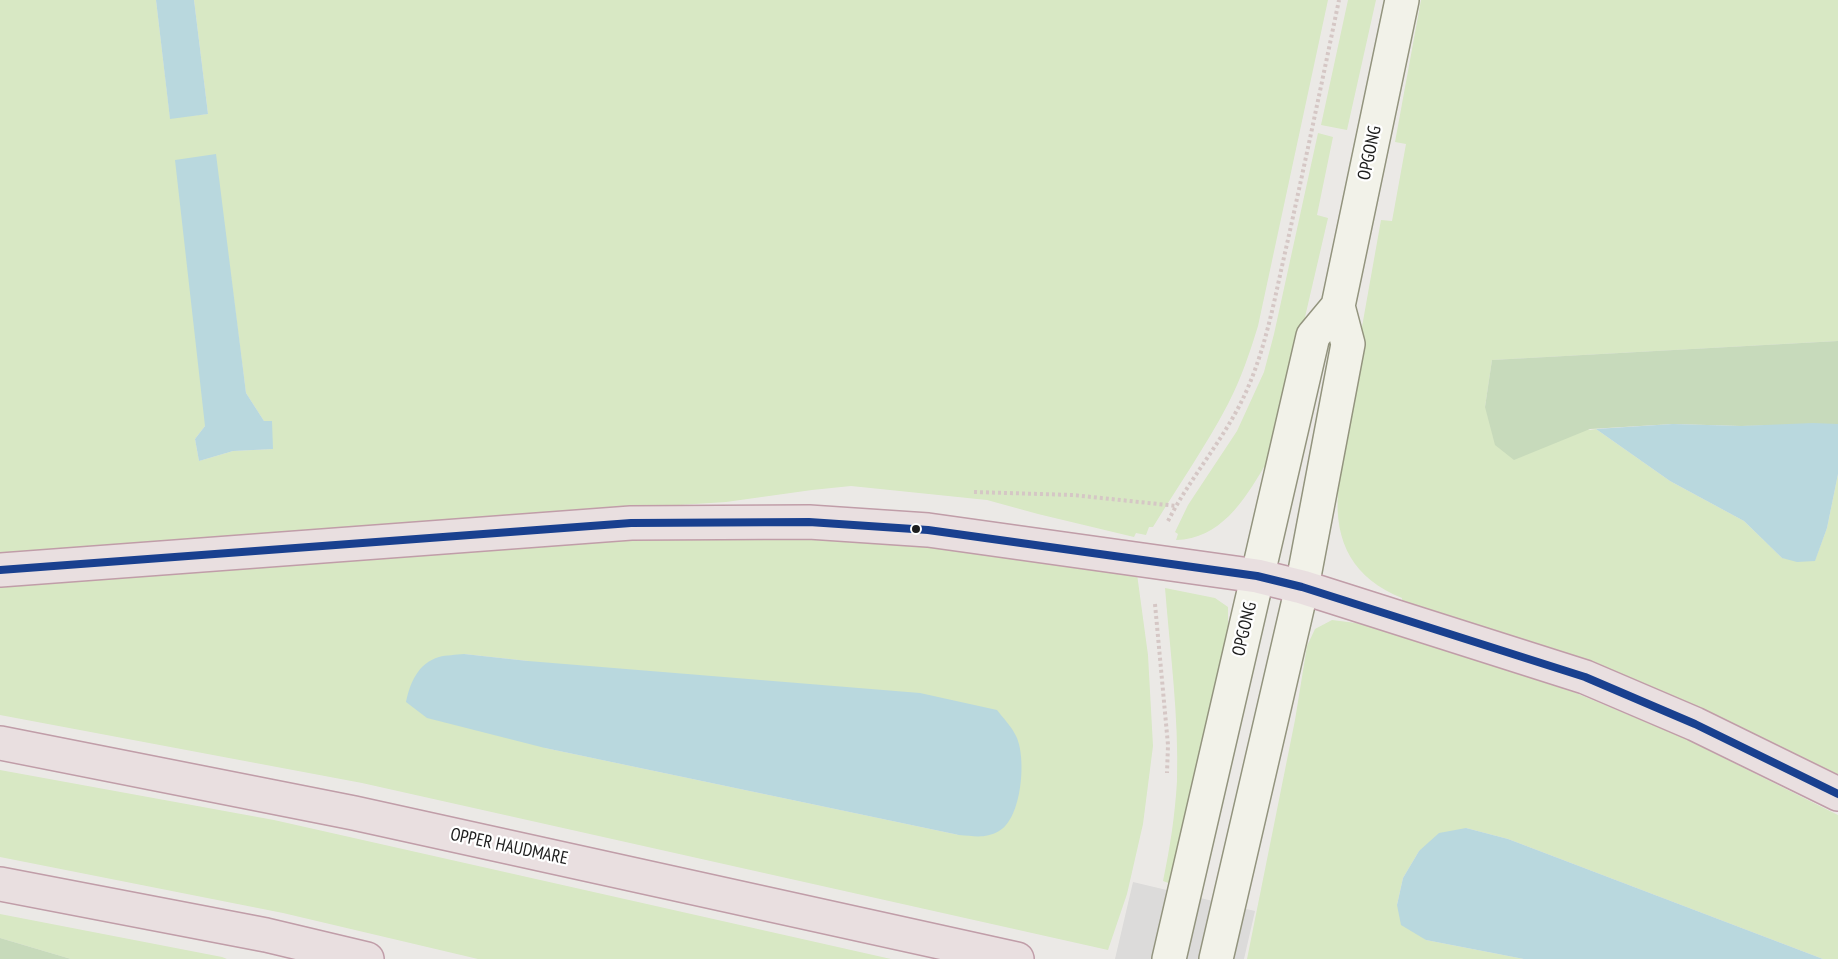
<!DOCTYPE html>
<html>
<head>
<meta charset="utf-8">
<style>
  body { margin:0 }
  canvas { display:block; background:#ebe9e6 }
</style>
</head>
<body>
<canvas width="1838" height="959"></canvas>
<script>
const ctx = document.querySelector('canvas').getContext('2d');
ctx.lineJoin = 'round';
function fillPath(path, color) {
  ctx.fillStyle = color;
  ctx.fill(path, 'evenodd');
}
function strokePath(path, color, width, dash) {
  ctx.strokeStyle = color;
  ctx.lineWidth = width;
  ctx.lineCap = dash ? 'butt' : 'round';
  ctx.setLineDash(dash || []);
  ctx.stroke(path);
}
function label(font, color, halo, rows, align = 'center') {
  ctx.font = font + ' "PT Sans Narrow",sans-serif';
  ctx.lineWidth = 4.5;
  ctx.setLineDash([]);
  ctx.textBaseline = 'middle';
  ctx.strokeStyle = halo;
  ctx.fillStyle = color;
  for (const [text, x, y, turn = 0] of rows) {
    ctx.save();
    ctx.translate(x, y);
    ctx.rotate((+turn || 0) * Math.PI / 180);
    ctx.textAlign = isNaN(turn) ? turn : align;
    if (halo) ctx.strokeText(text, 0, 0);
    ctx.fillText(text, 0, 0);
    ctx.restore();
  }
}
const grass = new Path2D(`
  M0 0H156L170 118 208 114 194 0H1328L1258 326C1250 352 1241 379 1228 404 1206 446 1178 486 1153 527H1149L1146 535 1136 533 1134 537 1038 514 987 500 851 486 812 490 726 502 553 513 0 555ZM215 154 246 393 264 421 273 449 233 451 199 461 195 439 205 426Z
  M1348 0H1376L1347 130 1321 125Z
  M1421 0H1838V341L1492 360 1485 407 1590 430 1596 429 1670 481 1744 521 1782 558 1815 560 1827 528 1838 474V779L1495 633 1402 601V598C1354 579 1334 543 1338 492L1334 491V484L1381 220 1392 221 1406 144 1395 142Z
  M1318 133 1333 137 1317 215 1328 218 1286 399 1266 468 1264 467C1244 501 1220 539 1176 540L1178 534 1175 532 1188 505 1237 431 1264 372 1274 334Z
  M633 536 816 538 926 544 1137 574 1148 655 1153 746 1143 824 1127 894 1108 950 362 783 0 715V584ZM464 654 528 661 959 835 545 748Z
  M1165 588 1215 598 1228 607V626L1232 628 1171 884 1163 881C1170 848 1175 815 1177 781 1179 717 1170 651 1165 588Z
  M1332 620 1372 625 1576 693 1686 739 1838 815V959H1823L1508 839 1466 828 1419 851 1403 878 1397 905 1426 940 1524 959H1247L1295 720 1307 646 1315 629Z
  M0 770 274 820 891 959H478L283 913 0 857Z
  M0 914 222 957 227 959H71L0 938Z`);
const forest = new Path2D(`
  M1838 341V424L1741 426 1673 424 1590 429 1514 460 1495 445 1485 407 1492 360Z
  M0 938 71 959H0Z`);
const water = new Path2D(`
  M156 0H194L208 114 170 119Z
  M216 154 246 393 264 421H272L273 449 233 451 199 461 195 439 205 426 175 160Z
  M1813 423 1838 424V474L1827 528 1815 561 1797 562 1782 558 1744 521 1670 481 1596 429 1673 424 1741 426Z
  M464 654 528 661 920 693 997 710C1003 718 1012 727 1016 736 1027 757 1022 819 999 831 985 839 974 836 959 835L545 748 427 718 406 702C410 683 418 663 439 657 446 655 456 655 464 654Z
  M1466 828 1508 839 1823 959H1524L1426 940 1401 925 1397 905 1403 878 1419 851 1439 833Z`);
const pier = new Path2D(`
  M1133 882 1255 911 1244 959H1115Z`);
const path = new Path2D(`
  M974 492 1073 495 1177 506
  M1168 521C1192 474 1229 434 1249 385 1268 340 1276 291 1287 244 1305 163 1322 82 1339 0
  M1155 604 1168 745 1167 773`);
const secondary = new Path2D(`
  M1169 959 1313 336 1338 306
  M1216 959 1302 587 1348 344 1338 306 1402 0`);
const highway = new Path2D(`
  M0 570 631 523 809 522 928 530 1257 576 1302 587 1585 677 1695 724 1838 794
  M0 743 354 813 1017 959
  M0 884 266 935 367 959`);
const bus1 = new Path2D(`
  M0 570 631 523 809 522 928 530 1257 576 1302 587 1585 677 1695 724 1838 794`);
const markers = [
  [916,529,5,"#1d1d1d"]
];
const streetNames = [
  ["OPGONG",1370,153,-78],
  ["OPGONG",1245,629,-77],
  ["OPPER HAUDMARE",509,847,12]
];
fillPath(grass, '#d8e8c4');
fillPath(forest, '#c7dabb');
fillPath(water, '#b9d8de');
fillPath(pier, '#dcdbda');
strokePath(secondary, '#93947e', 36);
strokePath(highway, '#c09da8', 36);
strokePath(path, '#d5c7c5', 4, [3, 3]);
strokePath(secondary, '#f2f2e9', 33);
strokePath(highway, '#e9dfe0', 33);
strokePath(bus1, '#19408f', 8);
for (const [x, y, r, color] of markers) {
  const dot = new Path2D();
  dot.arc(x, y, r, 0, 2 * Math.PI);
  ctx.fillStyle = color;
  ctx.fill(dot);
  strokePath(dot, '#fff', 2);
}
label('18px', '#1d1d1d', '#fff', streetNames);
</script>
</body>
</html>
